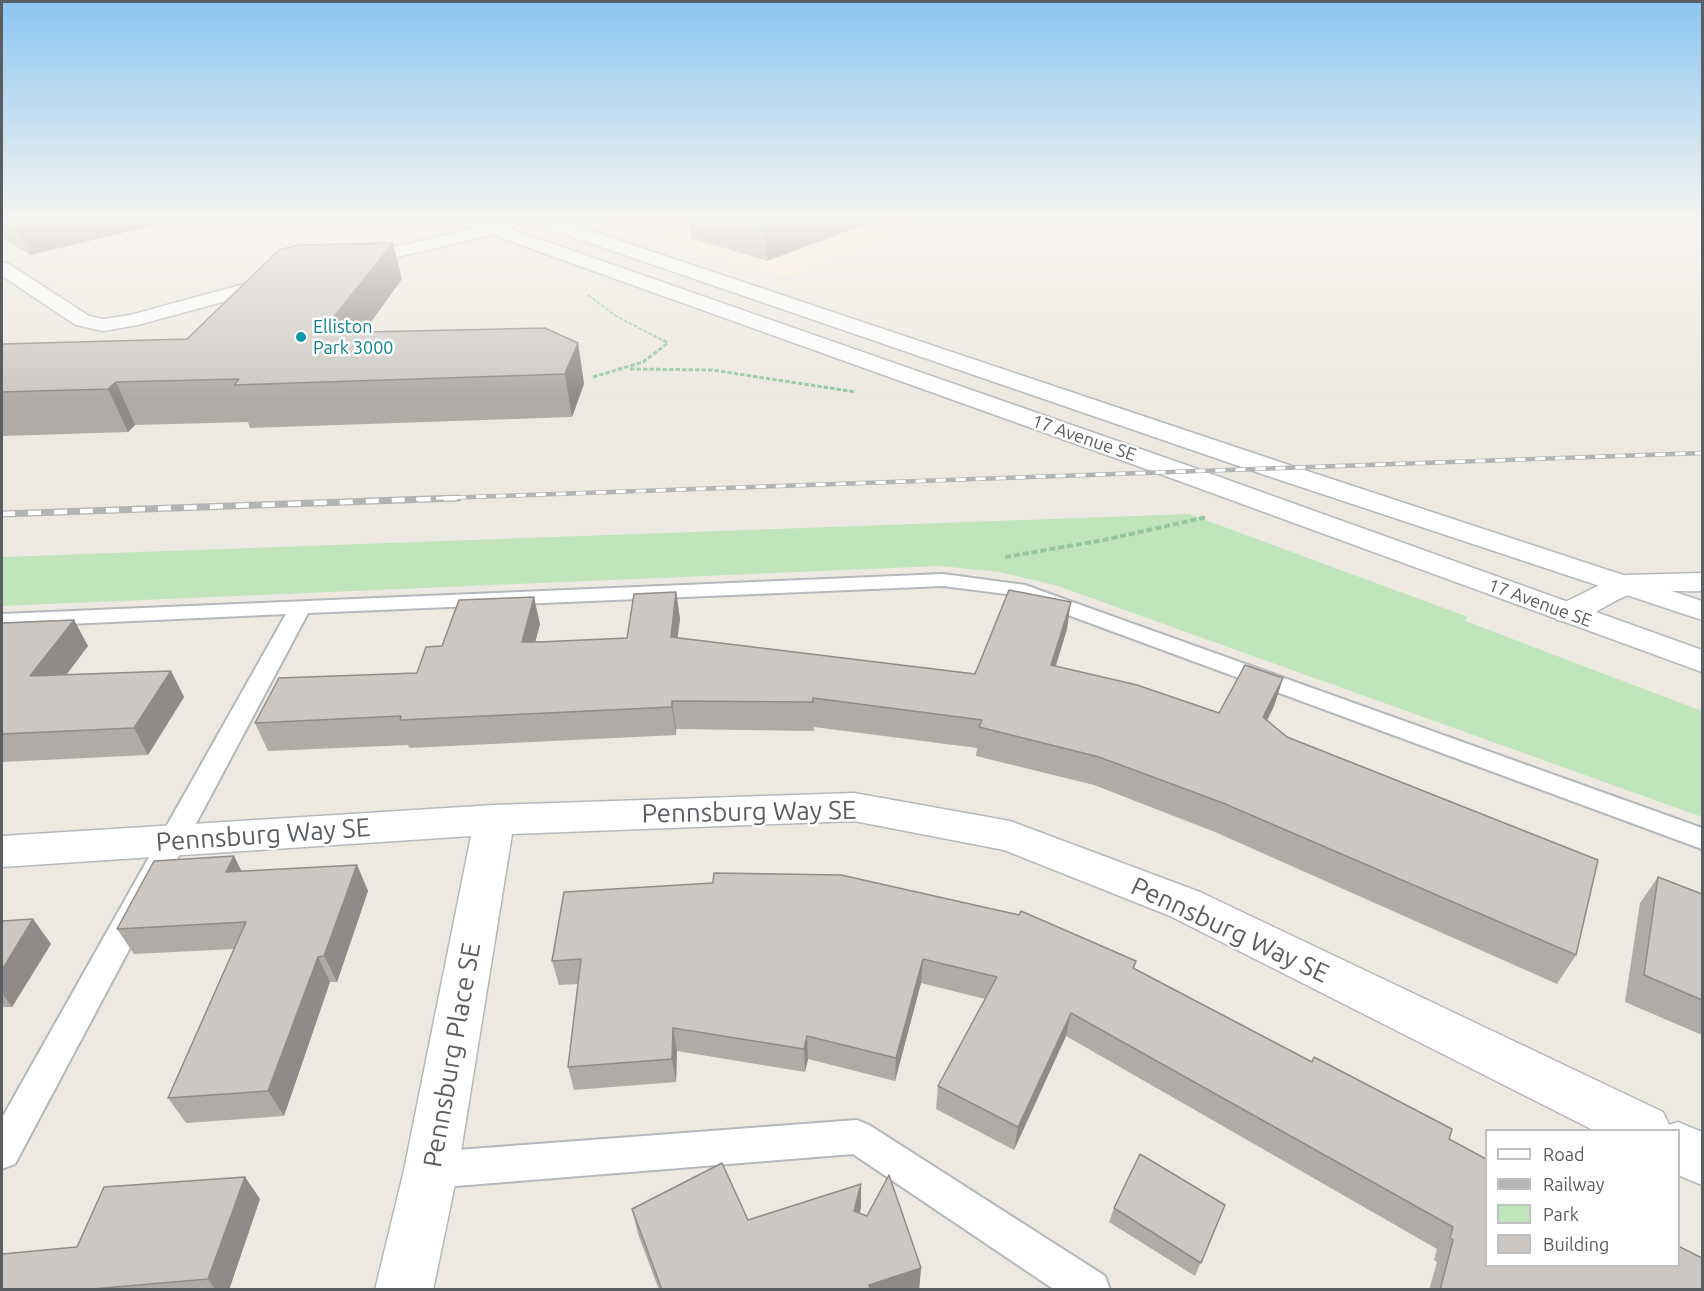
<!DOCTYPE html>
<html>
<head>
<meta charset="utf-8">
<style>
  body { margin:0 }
  #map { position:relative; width:1704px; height:1291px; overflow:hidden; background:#ede9e0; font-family:Ubuntu,sans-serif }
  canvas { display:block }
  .frame { position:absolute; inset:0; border:3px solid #595e62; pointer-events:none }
  .legend { position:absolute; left:1485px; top:1129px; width:195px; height:138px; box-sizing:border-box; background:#fff; border:2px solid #bdbfc0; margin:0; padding:8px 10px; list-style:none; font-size:18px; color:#595e62 }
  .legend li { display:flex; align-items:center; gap:12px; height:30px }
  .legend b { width:30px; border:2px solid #bdbfc0 }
</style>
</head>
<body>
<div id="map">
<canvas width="1704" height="1291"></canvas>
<div class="frame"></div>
<ul class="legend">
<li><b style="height:8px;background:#fff"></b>Road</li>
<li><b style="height:8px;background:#b2b3b3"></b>Railway</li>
<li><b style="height:16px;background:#c0e5bc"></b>Park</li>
<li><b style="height:16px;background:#ccc7c2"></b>Building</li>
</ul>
</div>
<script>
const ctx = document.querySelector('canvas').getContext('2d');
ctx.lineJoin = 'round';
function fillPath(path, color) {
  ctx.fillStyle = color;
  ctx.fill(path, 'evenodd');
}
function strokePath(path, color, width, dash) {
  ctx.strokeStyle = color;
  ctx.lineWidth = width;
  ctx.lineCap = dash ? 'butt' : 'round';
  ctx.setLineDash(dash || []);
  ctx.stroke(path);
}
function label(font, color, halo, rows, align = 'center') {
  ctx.font = font + ' Ubuntu,sans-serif';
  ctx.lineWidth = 5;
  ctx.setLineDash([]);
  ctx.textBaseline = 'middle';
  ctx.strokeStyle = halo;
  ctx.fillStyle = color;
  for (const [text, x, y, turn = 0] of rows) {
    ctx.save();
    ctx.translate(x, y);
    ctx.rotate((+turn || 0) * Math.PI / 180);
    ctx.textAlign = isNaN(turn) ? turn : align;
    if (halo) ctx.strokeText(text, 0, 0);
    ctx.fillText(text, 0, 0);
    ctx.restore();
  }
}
const commercial = new Path2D(`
  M600 218H934L786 277Z`);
const green = new Path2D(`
  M1189 514 1468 617 1465 621 1702 711V817L1055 585 999 572 939 566 2 606V557Z`);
const pathFar2 = new Path2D(`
  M588 295 616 316 666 342`);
const pathFar1 = new Path2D(`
  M630 369 712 370 856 392
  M593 377 643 362 668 343 663 340`);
const path = new Path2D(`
  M1005 557 1104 540 1207 517`);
const lane = new Path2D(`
  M943 574 1025 585 1702 828V849L1014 595 943 586 308 613 15 1164 2 1169V1118L286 614 2 627V614Z
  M857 1120 869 1125 1105 1276 1110 1290H1055L853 1154 431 1188 418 1183 413 1170 418 1157 431 1152Z`);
const street = new Path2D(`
  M505 218H529C516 234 379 260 351 267L345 266 342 262 345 258 455 233Z
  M2 262 9 264 89 316 103 319 130 315 281 274 288 276 291 280 288 284 138 325 103 331 76 325 2 276Z
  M1702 573V591C1684 592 1647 589 1631 594 1606 602 1584 627 1557 620L1552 613 1557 606 1616 577 1627 575Z
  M854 793 1010 821 1200 892 1663 1112 1669 1125 1678 1122 1702 1132V1185L1678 1175V1130H1593L1170 916 1004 850 854 821 512 834 458 1170 433 1290H375L404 1170 471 836 2 867V836L494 805Z`);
const secondary = new Path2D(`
  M455 218H479L1189 466 1702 650V672L1171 478 457 222Z
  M527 218H552L1280 462 1702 601V620L1262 474 529 222Z`);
const railFar1 = new Path2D(`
  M416 499 1702 453`);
const rail = new Path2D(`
  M2 514 458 498`);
const wall = new Path2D(`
  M2 218H185L30 255 2 238Z
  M689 218H882L767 261 691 238Z
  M402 279 364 332 578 343 584 384 572 417 250 428 248 422 135 425 128 432 2 436V344L187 339Z
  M676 592 680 619 677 638 975 674 1067 629 1056 666 1219 713 1283 678 1274 706 1267 720 1287 737 1576 955 1557 984 1215 832 1094 785 976 756 977 748 814 727V731L676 729V735L409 748 408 745 268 751 255 723 417 673 442 646 540 624 535 642 627 638Z
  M74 620 88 646 66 675 171 671 184 697 148 755 2 762V623Z
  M357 865 368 891 337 982H330L284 1116 186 1123 168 1098 234 949 134 954 117 929 241 871Z
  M1658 877 1702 894V1035L1625 1002 1640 903Z
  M564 892 1136 961 1134 969 1449 1139 1702 1290H1429L1437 1262 1434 1260 1437 1249 1066 1036 1014 1150 936 1109 938 1086 985 999 921 983 895 1081 808 1059 805 1072 677 1051 676 1082 574 1090 568 1067 578 984 559 985 552 961Z
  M33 919 51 944 12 1007H2V921Z
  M245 1177 260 1199 229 1290H2L77 1247Z
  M861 1184V1208L859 1213 921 1268 919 1290H659L638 1234 632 1209 748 1220Z
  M1225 1205 1195 1276 1109 1222 1114 1208Z`);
const shadedWall = new Path2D(`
  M26 218H185L30 255 15 221Z
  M790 218H882L767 261 765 227Z
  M393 243 402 279 334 373 321 333Z
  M578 343 584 384 572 417 565 374Z
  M116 382 135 425 128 432 108 389Z
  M676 592 680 619 674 665 671 637Z
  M534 597 540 624 528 670 522 642Z
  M1071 602 1067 629 1047 693 1051 665Z
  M74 620 88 646 45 703 30 676Z
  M171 671 184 697 148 755 134 728Z
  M1283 678 1274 706 1255 745 1263 717Z
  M672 701 676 729V735L672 707Z
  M234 856 247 882 226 872Z
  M357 865 368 891 337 982 324 956Z
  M33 919 51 944 12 1007 2 993V970Z
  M318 957 330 982 284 1116 268 1091Z
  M923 959 921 983 895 1081 896 1058Z
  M1071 1013 1066 1036 1014 1150 1018 1127Z
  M673 1028 677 1051 676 1082 672 1059Z
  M807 1036 808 1059 805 1072 804 1049Z
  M245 1177 260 1199 229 1290H216L208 1279Z
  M861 1184V1208L853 1235 854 1211Z
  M921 1268 919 1290H869V1285Z`);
const building = new Path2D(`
  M10 218H26L15 221Z
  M736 218H790L765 227Z
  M393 243 321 333 545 328 578 343 565 374 234 385 239 379 116 382 108 389 2 392V344L187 339 279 250 299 245Z
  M1009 590 1071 602 1051 665 1137 685 1219 713 1245 665 1283 678 1263 717 1287 737 1598 860 1576 955 1223 803 1099 757 979 727 982 720 813 698V702L672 701V707L400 720 401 716 255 723 279 678 417 673 426 647 442 646 459 600 534 597 522 642H539L627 638 634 594 676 592 671 637 975 674Z
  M74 620 30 676 171 671 134 728 2 734V623Z
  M234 856 226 872 357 865 324 956 318 957 268 1091 168 1098 246 922 117 929 154 861Z
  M714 873 841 875 1019 915 1021 911 1136 961 1133 968 1312 1062 1314 1057 1452 1129 1449 1139 1486 1159V1266H1678V1246L1702 1258V1290H1440L1453 1240 1450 1238 1453 1227 1071 1013 1018 1127 938 1086 997 977 923 959 896 1058 807 1036 804 1049 673 1028 672 1059 568 1067 581 959 552 961 564 892 713 883Z
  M1658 877 1702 894V1000L1644 975Z
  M33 919 2 970V921Z
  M1140 1154 1225 1205 1201 1263 1114 1208Z
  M722 1163 748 1220 861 1184 854 1211 867 1216 889 1175 921 1268 869 1285 870 1290H662L632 1209Z
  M245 1177 208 1279 81 1290H2V1254L77 1247 104 1187Z`);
const markers = [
  [301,337,6,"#0f9aa8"]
];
const farCulturenames = [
  ["Elliston",313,327],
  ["Park 3000",313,348]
];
const farStreetnames = [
  ["17 Avenue SE",1084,438,19],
  ["17 Avenue SE",1540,603,20]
];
const nearStreetnames = [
  ["Pennsburg Way SE",749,812,-1],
  ["Pennsburg Way SE",263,835,-4],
  ["Pennsburg Way SE",1230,930,25],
  ["Pennsburg Place SE",452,1055,-80]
];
fillPath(commercial, '#fef0d4');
fillPath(green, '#c0e5bc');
strokePath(lane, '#b3b8bc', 4);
strokePath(street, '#b3b8bc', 3);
strokePath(secondary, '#b4b9be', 3);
strokePath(pathFar2, '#95c79e', 2, [4, 1.5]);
strokePath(pathFar1, '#95c79e', 3, [4.5, 2]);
strokePath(path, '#95c79e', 4, [6, 3]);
fillPath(lane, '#fff');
fillPath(street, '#fff');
fillPath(secondary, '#fff');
strokePath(railFar1, '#b2b3b3', 4.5);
strokePath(rail, '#b2b3b3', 7);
strokePath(railFar1, '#fff', 3, [10]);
strokePath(rail, '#fff', 4.5, [13]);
fillPath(wall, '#afaba7');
fillPath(shadedWall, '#8f8b88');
fillPath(building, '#ccc7c2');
strokePath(building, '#8f8b88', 1.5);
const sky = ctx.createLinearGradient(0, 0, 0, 399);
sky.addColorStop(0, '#8ac5f1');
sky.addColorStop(0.55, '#f7f5f1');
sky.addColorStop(1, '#f7f5f100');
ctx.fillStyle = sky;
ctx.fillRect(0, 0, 1704, 399);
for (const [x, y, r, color] of markers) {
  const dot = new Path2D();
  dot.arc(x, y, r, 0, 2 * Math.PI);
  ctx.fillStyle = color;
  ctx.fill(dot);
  strokePath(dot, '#fff', 2);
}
label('18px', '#0d838f', '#fff', farCulturenames, 'left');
label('18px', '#595e62', '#fff', farStreetnames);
label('26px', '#595e62', '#fff', nearStreetnames);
</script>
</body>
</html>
